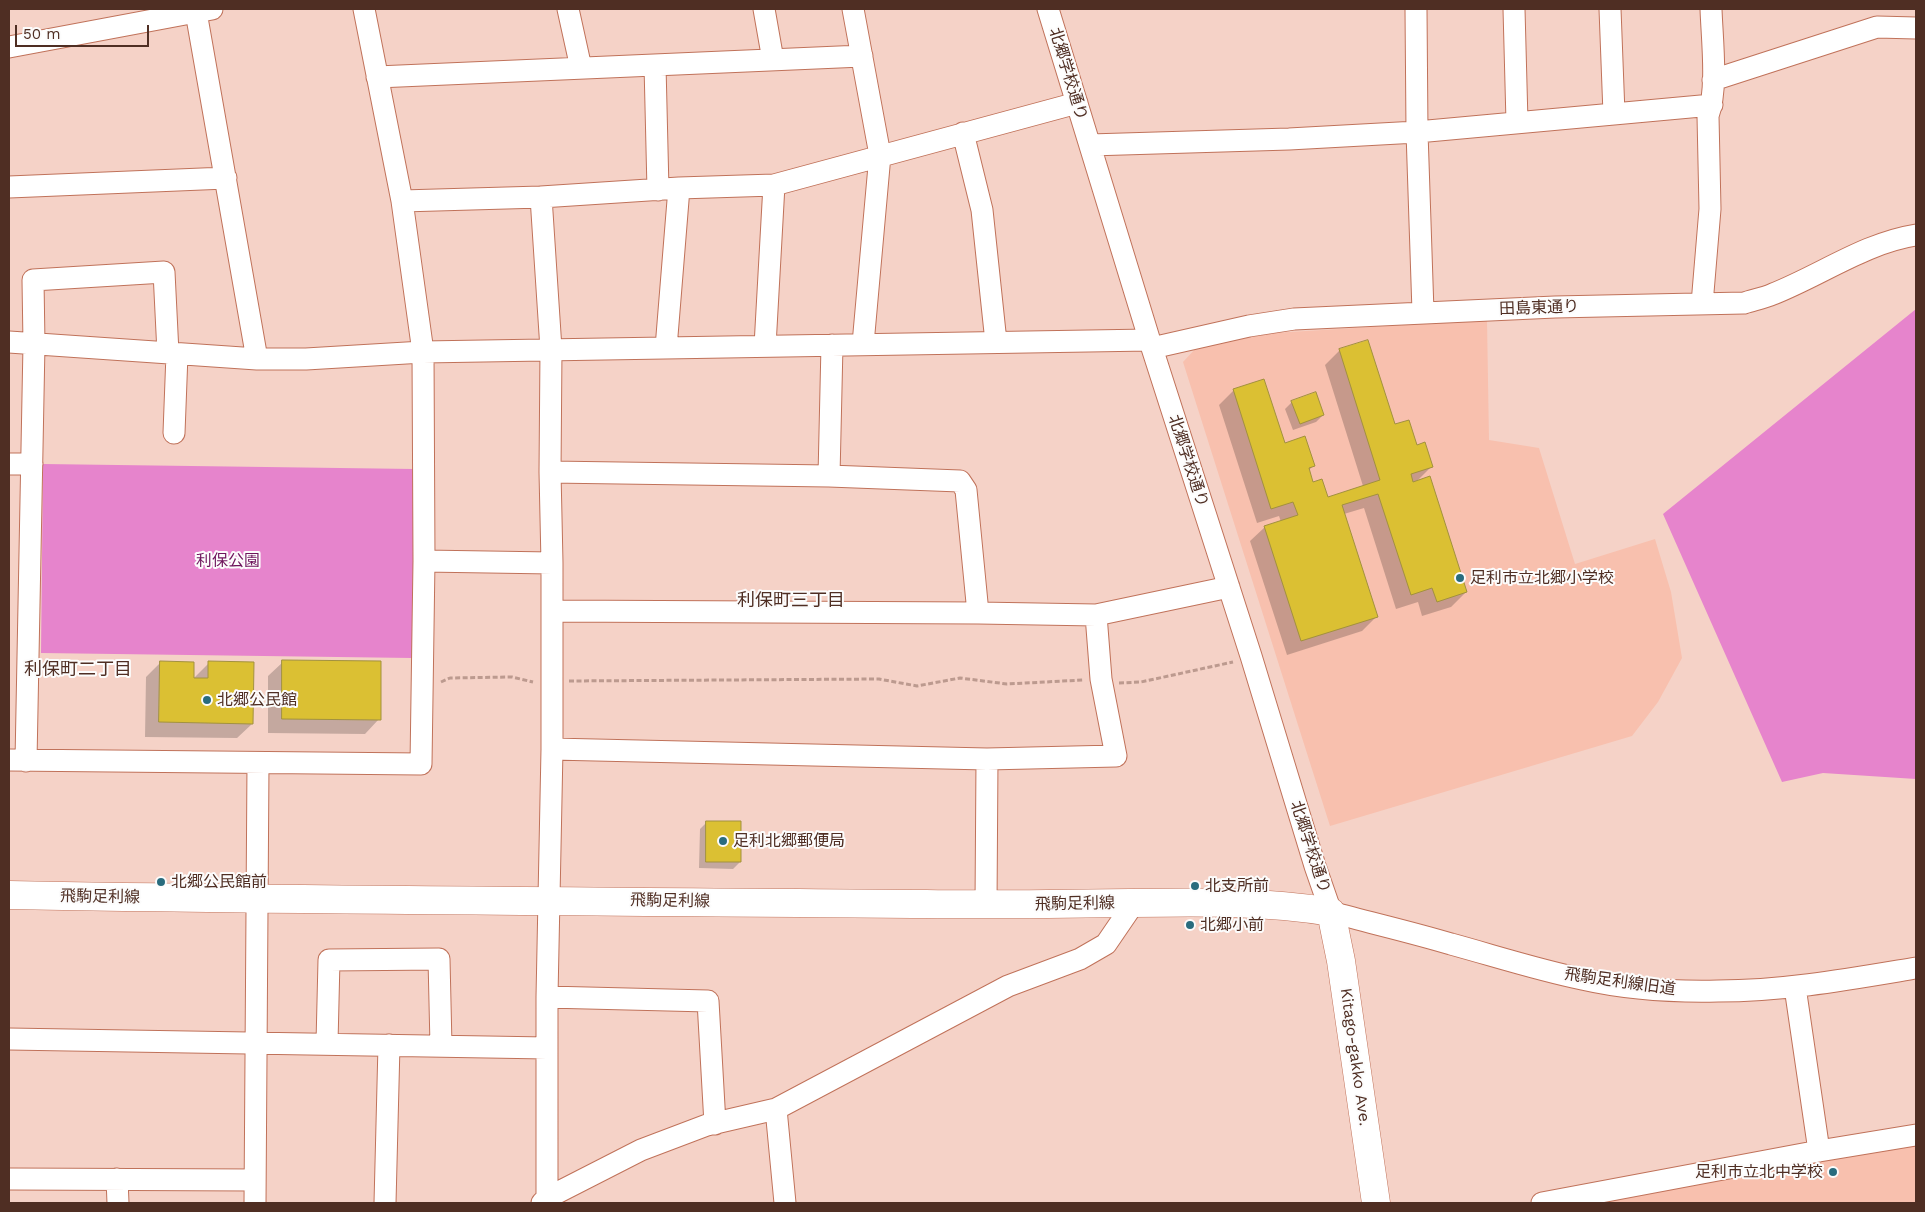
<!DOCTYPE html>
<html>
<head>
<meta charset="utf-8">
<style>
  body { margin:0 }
  #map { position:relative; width:1925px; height:1212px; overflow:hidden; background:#f5d2c7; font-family:"Work Sans",sans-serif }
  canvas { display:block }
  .frame { position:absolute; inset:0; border:10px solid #4f2e23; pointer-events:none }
  .scale { position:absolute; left:15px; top:25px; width:134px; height:22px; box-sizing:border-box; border:2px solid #4f2e23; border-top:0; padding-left:6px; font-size:15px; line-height:18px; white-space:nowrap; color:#4f2e23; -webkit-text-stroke:4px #fcfcfc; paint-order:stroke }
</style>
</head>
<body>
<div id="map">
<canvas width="1925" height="1212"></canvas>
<div class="frame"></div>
<div class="scale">50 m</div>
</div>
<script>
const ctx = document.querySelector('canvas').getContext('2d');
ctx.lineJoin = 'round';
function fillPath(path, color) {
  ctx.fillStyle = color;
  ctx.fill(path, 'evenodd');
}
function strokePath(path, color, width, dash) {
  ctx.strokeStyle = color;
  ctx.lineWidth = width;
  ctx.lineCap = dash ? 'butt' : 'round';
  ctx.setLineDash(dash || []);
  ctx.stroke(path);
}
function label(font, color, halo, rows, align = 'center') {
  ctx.font = font + ' "Work Sans","Noto Sans JP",sans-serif';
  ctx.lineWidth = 4;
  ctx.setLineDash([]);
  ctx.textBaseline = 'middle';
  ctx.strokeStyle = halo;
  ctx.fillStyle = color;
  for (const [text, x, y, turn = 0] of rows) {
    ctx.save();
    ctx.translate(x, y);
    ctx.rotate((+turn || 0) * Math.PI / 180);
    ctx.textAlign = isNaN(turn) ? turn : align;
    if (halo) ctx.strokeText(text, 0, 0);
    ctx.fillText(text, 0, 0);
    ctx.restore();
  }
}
const built = new Path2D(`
  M1487 320 1489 440 1539 448 1575 564 1655 539 1671 592 1682 658 1658 702 1632 736 1330 826 1183 362 1196 348 1273 333Z
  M1916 1142V1203H1582Z`);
const green = new Path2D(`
  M1916 309V779L1823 773 1782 782 1663 514Z
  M43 464 414 469 412 658 41 653Z`);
const shadow = new Path2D(`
  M1367 342 1394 426 1416 447 1432 466 1416 482 1466 592 1451 607 1422 616 1418 602 1396 609 1364 508 1344 514 1376 617 1362 631 1287 655 1250 541 1265 527 1281 522 1279 516 1257 523 1219 405 1234 390 1284 444 1313 466 1308 471 1312 484 1327 498 1363 486 1325 365 1339 351Z
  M1292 402 1323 415 1316 422 1293 430 1285 409Z
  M161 662 193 679 209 663 252 724 237 738 145 737 146 677Z
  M283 662 379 719 365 734 268 733V676Z
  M707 822 740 862 733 869 699 868 700 829Z`);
const building = new Path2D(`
  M1368 340 1395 424 1409 420 1417 445 1425 442 1433 467 1411 474 1413 482 1430 476 1467 592 1437 602 1432 588 1411 595 1378 494 1342 505 1378 617 1301 641 1264 526 1298 515 1293 502 1271 509 1233 389 1264 379 1285 443 1305 436 1315 466 1309 468 1313 482 1322 479 1328 497 1380 480 1339 349Z
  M1316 392 1324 415 1300 424 1291 401Z
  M282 660 381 661V720L282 719Z
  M160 661 194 662V678H208V661L254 662 253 724 159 722Z
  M706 821H741V862H706Z`);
const path = new Path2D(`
  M569 681 879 679 917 686 960 678 1007 684 1083 680
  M441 682 450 678 512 677 533 682
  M1119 683 1141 682 1233 662`);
const minor = new Path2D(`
  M568 9 581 68
  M764 9 773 60
  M853 9 880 155 863 344
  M1048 9 1152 348 1251 656 1315 866 1331 912C1371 923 1411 932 1451 944 1495 956 1538 970 1582 979 1626 989 1673 992 1718 991 1785 991 1850 979 1916 968
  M1416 9 1417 132 1423 312
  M1514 9 1517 122
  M1610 9 1614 114
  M196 12 257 359
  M9 47 212 9
  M655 65 658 190
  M377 77 862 56
  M1713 80 1877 27 1916 28
  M963 133 982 210 996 342
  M1090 145 1289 139 1417 132 1712 105
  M9 187 226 178
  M541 197 551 349 550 472 552 563V749L547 997V1198
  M402 201 541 197 679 188 774 185 1077 103
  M1702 304 1710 209 1708 116C1718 88 1712 39 1711 9
  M9 342 257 359H306L423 352 1149 340
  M765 346 774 185
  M666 348 679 188
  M1152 348 1249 326 1294 319 1555 307 1744 303C1753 300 1764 298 1773 294 1821 275 1865 243 1916 235
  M174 433 177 354
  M9 464H32
  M550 472 829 476 960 481 966 490 978 613
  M829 476 832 345
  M424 561 552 563
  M552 611 978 613 1096 615 1229 587
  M552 749 987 759 1116 756 1101 679 1096 615
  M9 760 421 764 424 561 423 352 402 201 364 9
  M26 761 34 344 33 280 164 272 168 353
  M986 905 987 759
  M1795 987 1819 1151
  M547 997 708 1001 715 1124
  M9 1039 547 1048
  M327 1043 329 960 439 959 441 1046
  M776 1109 785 1203
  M9 1179 255 1180
  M117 1179 118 1203
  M255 1203 258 763
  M385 1203 389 1045
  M542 1203 547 1198 641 1150 707 1125 776 1109 1008 986 1080 959 1106 944 1134 903
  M1542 1203 1819 1151 1916 1135`);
const major = new Path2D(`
  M9 895C314 901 620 901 926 904 995 905 1063 904 1132 903 1198 902 1266 901 1331 912L1341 961 1376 1203`);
const markers = [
  [1460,578,5,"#296c7e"],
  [207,700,5,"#296c7e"],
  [723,841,5,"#296c7e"],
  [161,882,5,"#296c7e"],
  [1195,886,5,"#296c7e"],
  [1190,925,5,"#296c7e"],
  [1833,1172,5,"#296c7e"]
];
const streetNames = [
  ["北郷学校通り",1068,74,73],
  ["田島東通り",1539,308,-2],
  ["北郷学校通り",1188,461,72],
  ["北郷学校通り",1310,847,72],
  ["飛駒足利線",100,897,1],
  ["飛駒足利線",670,901,1],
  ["飛駒足利線",1075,904,-1],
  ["飛駒足利線旧道",1620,982,8],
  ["Kitago-gakko Ave.",1355,1057,82]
];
const parkNames = [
  ["利保公園",228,561]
];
const poiNames = [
  ["足利市立北郷小学校",1470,578],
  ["北郷公民館",217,700],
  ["足利北郷郵便局",733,841],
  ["北郷公民館前",171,882],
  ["北支所前",1205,886],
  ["北郷小前",1200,925],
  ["足利市立北中学校",1823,1172,"right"]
];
const neighbourhoodNames = [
  ["利保町三丁目",791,601],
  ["利保町二丁目",78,670]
];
fillPath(built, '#f8c0ae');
fillPath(green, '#e684cc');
fillPath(shadow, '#0003');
fillPath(building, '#dbc033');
strokePath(building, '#a2913e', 1);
strokePath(minor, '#c0725a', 23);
strokePath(major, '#c0725a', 29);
strokePath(path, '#bc9a8f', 3, [5, 2.5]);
strokePath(minor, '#fff', 21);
strokePath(major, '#fff', 28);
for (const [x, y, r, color] of markers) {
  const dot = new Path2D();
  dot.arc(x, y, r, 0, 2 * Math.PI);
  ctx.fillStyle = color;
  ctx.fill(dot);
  strokePath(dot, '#fcfcfc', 2);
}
label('16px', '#4f2e23', '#fcfcfc', streetNames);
label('16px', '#6e145c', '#fcfcfc', parkNames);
label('16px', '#4f2e23', '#fcfcfc', poiNames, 'left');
label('18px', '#4f2e23', '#fcfcfc', neighbourhoodNames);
</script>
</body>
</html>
